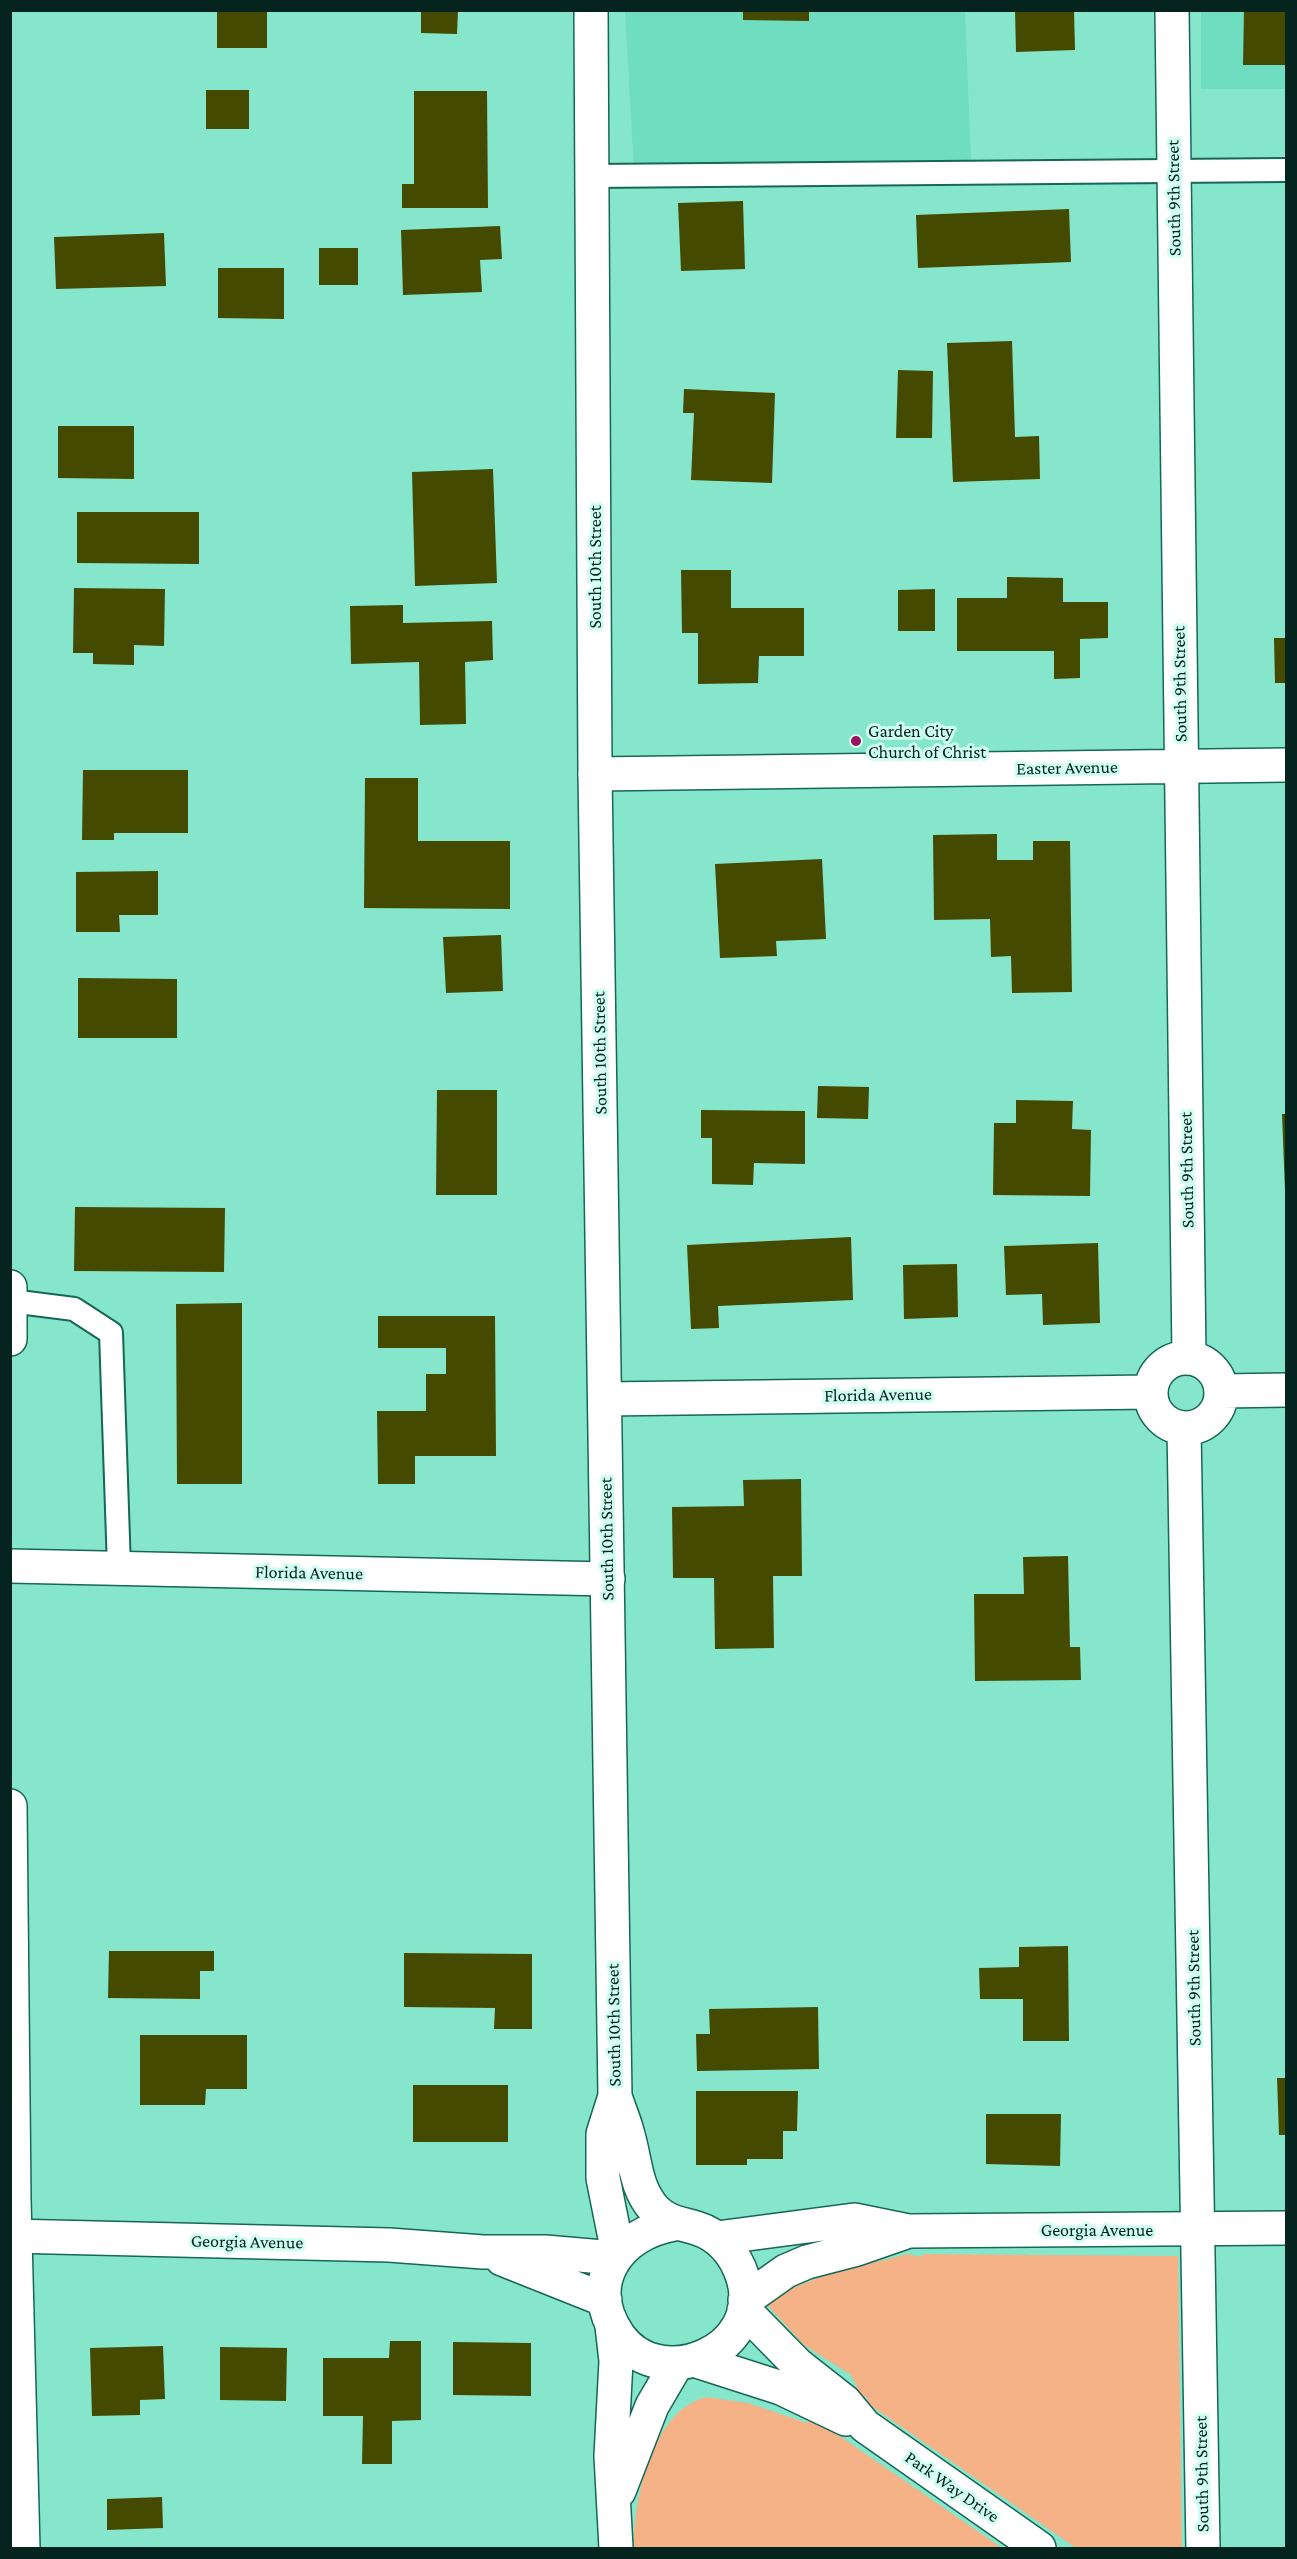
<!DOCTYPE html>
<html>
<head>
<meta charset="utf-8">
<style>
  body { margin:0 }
  #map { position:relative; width:1297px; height:2559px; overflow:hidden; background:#85e6cc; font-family:"Crimson Pro",serif }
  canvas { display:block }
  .frame { position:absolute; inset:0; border:12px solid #04241d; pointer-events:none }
</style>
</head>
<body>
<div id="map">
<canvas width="1297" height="2559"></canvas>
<div class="frame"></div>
</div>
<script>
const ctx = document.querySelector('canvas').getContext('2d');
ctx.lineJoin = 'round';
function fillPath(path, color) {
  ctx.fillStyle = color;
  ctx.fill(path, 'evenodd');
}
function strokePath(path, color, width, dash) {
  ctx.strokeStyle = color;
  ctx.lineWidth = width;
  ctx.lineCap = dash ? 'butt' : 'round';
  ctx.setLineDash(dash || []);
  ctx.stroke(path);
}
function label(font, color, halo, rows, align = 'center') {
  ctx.font = font + ' "Crimson Pro",serif';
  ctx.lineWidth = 6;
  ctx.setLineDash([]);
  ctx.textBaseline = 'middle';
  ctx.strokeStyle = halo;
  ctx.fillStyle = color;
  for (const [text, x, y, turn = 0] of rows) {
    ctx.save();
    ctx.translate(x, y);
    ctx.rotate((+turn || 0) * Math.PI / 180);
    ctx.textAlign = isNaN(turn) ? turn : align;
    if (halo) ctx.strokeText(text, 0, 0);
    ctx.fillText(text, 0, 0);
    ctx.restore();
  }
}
const built = new Path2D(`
  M625 11H965L972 185 859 186 634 170Z
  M1201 11H1286V89H1201Z`);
const green = new Path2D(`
  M907 2254 922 2257 923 2254 1178 2256 1182 2548H1076L867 2403 868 2398 861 2396 851 2375 804 2345 766 2304C806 2275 860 2267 907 2254Z
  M707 2397 748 2403 807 2423 812 2417 1002 2548H634C633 2500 652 2409 707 2397Z`);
const building = new Path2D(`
  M217 10H267V48H217Z
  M421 10H458L457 34 421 33Z
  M743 10H809V21L743 20Z
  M1015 10H1074L1075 50 1016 52Z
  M1244 10H1286V65H1243Z
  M206 90H249V129H206Z
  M414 91H487L488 208H402V184H414Z
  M743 201 745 269 681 271 678 203Z
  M1069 209 1071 262 918 268 916 215Z
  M500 226 502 259 480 260 482 292 403 295 401 230Z
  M164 233 166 286 56 289 54 237Z
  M319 248H358V285H319Z
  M218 268H284V319L218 318Z
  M1012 341 1015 437 1039 436 1040 479 953 482 947 343Z
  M898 370 933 371 932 438H896Z
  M684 389 775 393 772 483 691 480 694 413H683Z
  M58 426H134V479L58 478Z
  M493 469 497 583 415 586 412 472Z
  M77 512H199V564L77 563Z
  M681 570H731V608H804V656H759L758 683 698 684V633H682Z
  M1007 577 1063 578V602H1108V638L1080 639V678L1054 679V651H957V598H1007Z
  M74 588 165 589 164 646 134 645V665L93 664V653H73Z
  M935 589V631H898V590Z
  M403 605V623L492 621 493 660 465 662 466 724 420 725 419 662 351 664 350 606Z
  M1274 638H1286V683H1275Z
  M83 770H188V833H114V840H82Z
  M365 778H418V841H510V909L364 908Z
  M997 834V860H1033V841H1070L1072 992 1012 993 1011 956 991 957 990 919 934 920 933 835Z
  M822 859 826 939 776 941 777 956 720 958 715 864Z
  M158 871V915H119L120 932H76V872Z
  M501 935 503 991 446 993 443 937Z
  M78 978 177 979V1038H78Z
  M818 1086 869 1087 868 1119 817 1118Z
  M437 1090H497V1195H436Z
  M1016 1100 1073 1101 1072 1129 1091 1130 1090 1196 993 1195 994 1123H1016Z
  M701 1110 805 1111V1164L754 1163 753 1185 712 1184V1138H701Z
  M1282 1114H1286V1191H1285Z
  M75 1207 225 1208 224 1272 74 1271Z
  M851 1237 853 1300 718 1306 719 1328 691 1329 687 1245Z
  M1098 1243 1100 1323 1043 1325 1042 1294 1006 1295 1004 1246Z
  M957 1264 958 1317 904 1319 903 1265Z
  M242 1303V1484H177L176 1304Z
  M378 1316H495L496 1456H415V1484H378L377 1411H426V1374H446V1348H378Z
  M801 1479 802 1576H773L774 1648 715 1649 714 1578H673L672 1507 744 1506 743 1480Z
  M1068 1556 1070 1647H1080L1081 1680 975 1681 974 1594H1024L1023 1557Z
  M1068 1946 1069 2041H1023V1999H980L979 1968 1019 1967V1947Z
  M109 1951H214V1971H200V1999L108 1998Z
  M404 1953 532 1954V2029H494L495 2008 404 2007Z
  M818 2007 819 2069 697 2071 696 2034H710L709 2009Z
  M140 2035H247V2089H206L205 2105H140Z
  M1277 2078H1286V2135H1279Z
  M413 2085H508V2142H413Z
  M696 2091H798L797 2131H783V2159H747V2165H696Z
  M986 2114H1061L1060 2166 986 2164Z
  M390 2341H421V2420L392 2421V2464H362L363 2416H323V2358H389Z
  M453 2342 531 2343V2396L453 2395Z
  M163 2346 165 2399 140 2400V2415L92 2416 90 2348Z
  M220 2347 287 2348 286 2401 220 2400Z
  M162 2497 163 2528 107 2530V2499Z`);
const service = new Path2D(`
  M593 176 1286 170
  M11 1301 74 1309 111 1333 119 1568`);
const minor = new Path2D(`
  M1172 10 1189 1357
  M595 774 1286 765
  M10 1287V1339
  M1151 1393a35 35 0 1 1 70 0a35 35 0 1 1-70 0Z
  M1222 1391 1286 1390
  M605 1399 1151 1392
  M1184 1428 1203 2548
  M10 1566 608 1579
  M10 1806 14 2199 23 2548
  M612 2326 616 2361 611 2456 616 2548
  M619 2491 652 2406 676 2365`);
const tertiary = new Path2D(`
  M591 10 595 774 615 2096C619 2109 625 2122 628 2135 636 2162 635 2188 655 2210 668 2223 680 2223 696 2228 720 2235 736 2255 743 2278 765 2349 661 2395 619 2336 583 2284 617 2234 674 2224
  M615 2096 603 2134V2178L618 2253
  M10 2236 389 2245 483 2252H545L614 2258
  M717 2238 854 2220 908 2231 1286 2228
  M502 2259 605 2300
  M745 2300 786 2271 807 2262 857 2249 906 2232
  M744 2310 798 2365 845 2402 865 2426 1039 2548
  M697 2361 781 2388 846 2419`);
const markers = [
  [856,741,6,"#9c0f5e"]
];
const streetNames = [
  ["South 9th Street",1174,198,-91],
  ["South 10th Street",595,567,-90],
  ["South 9th Street",1180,684,-91],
  ["Easter Avenue",1067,768,-1],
  ["South 10th Street",600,1053,-91],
  ["South 9th Street",1187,1170,-91],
  ["Florida Avenue",878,1395,-1],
  ["South 10th Street",607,1539,-91],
  ["Florida Avenue",309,1573,1],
  ["South 9th Street",1194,1988,-91],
  ["South 10th Street",614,2025,-91],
  ["Georgia Avenue",1097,2230],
  ["Georgia Avenue",247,2242,1],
  ["South 9th Street",1202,2474,-91],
  ["Park Way Drive",952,2487,35]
];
const poiNames = [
  ["Garden City",868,731],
  ["Church of Christ",868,752]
];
fillPath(built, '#6eddc0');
fillPath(green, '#f4b286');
fillPath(building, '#454a01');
strokePath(service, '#166756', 26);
strokePath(minor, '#166756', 36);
strokePath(tertiary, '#166756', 36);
strokePath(service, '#fff', 22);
strokePath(minor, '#fff', 33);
strokePath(tertiary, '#fff', 33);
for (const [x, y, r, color] of markers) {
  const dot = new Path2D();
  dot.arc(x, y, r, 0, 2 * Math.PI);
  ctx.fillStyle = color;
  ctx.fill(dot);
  strokePath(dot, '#cffdef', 2);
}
label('18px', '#04241d', '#cffdef', streetNames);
label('18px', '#04241d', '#cffdef', poiNames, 'left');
</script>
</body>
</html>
